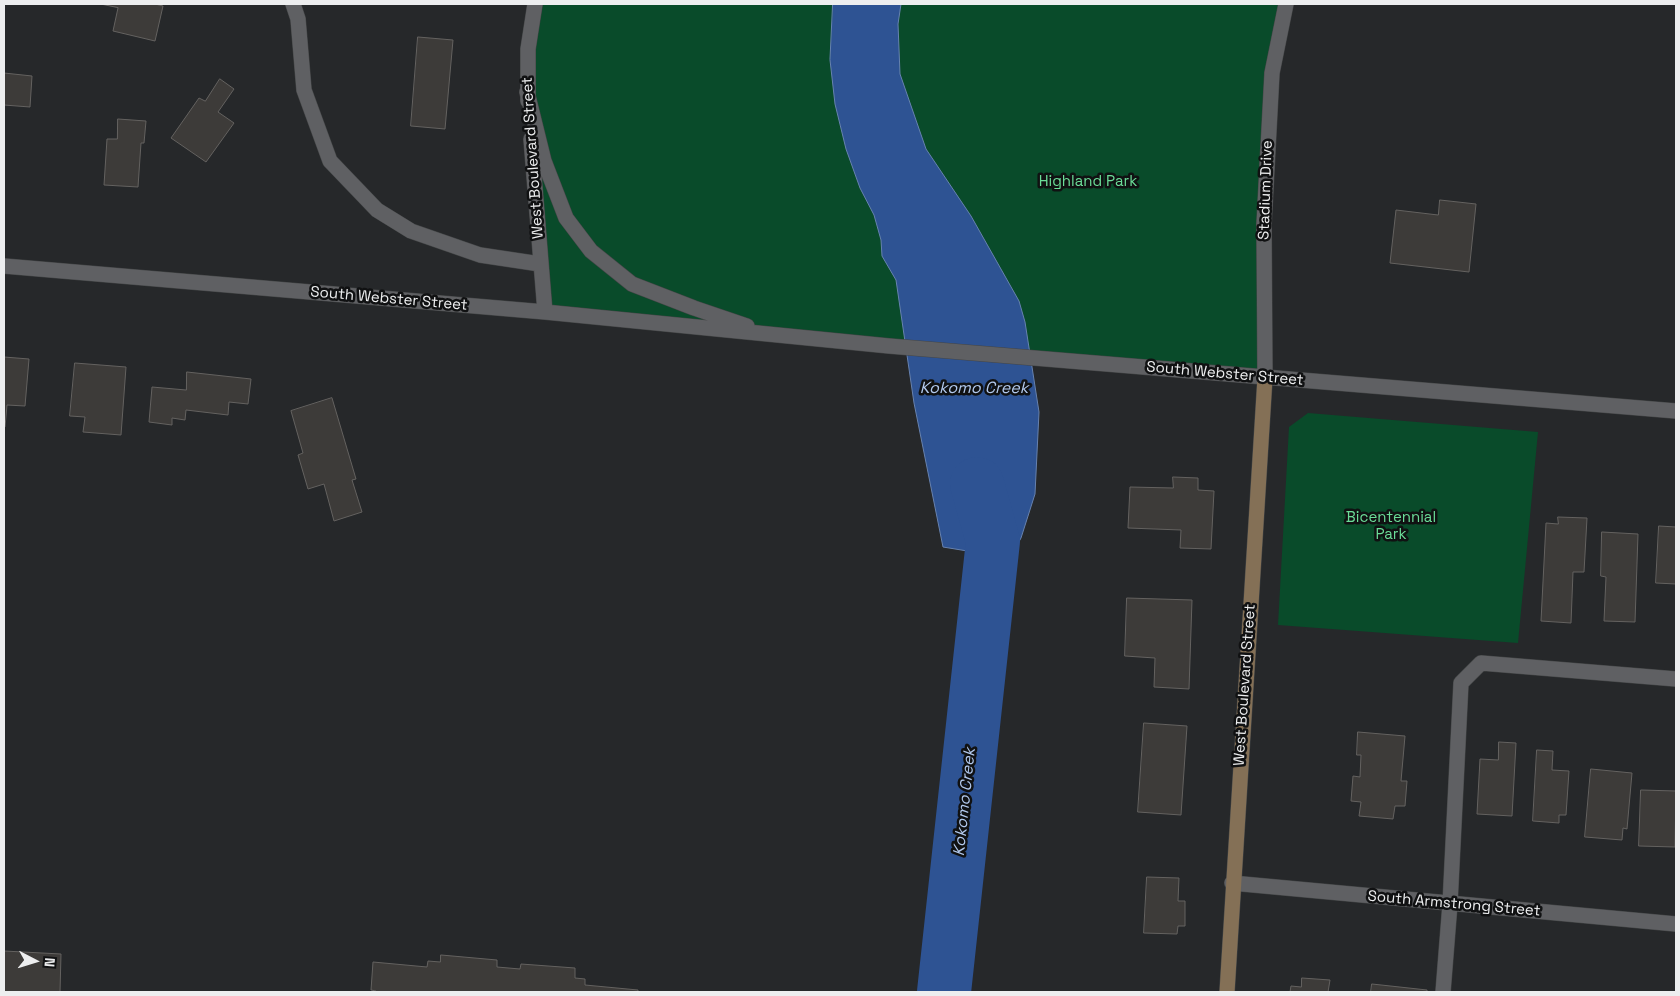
<!DOCTYPE html>
<html>
<head>
<meta charset="utf-8">
<style>
  body { margin:0 }
  #map { position:relative; width:1680px; height:996px; overflow:hidden; background:#26282a; font-family:"Space Grotesk",sans-serif }
  canvas { display:block }
  .frame { position:absolute; inset:0; border:5px solid #edeeef; pointer-events:none }
  .north { position:absolute; left:10px; top:936px; width:50px; height:50px; -webkit-text-stroke:4px #101112; paint-order:stroke; rotate:95deg; font-size:14px; font-weight:700; line-height:20px; text-align:center; color:#edeeef }
  .north::after { content:''; display:block; margin:auto; width:18px; height:22px; background:#edeeef; clip-path:polygon(50% 0,100% 100%,50% 72%,0 100%) }
</style>
</head>
<body>
<div id="map">
<canvas width="1680" height="996"></canvas>
<div class="frame"></div>
<div class="north">N</div>
</div>
<script>
const ctx = document.querySelector('canvas').getContext('2d');
ctx.lineJoin = 'round';
function fillPath(path, color) {
  ctx.fillStyle = color;
  ctx.fill(path, 'evenodd');
}
function strokePath(path, color, width, dash) {
  ctx.strokeStyle = color;
  ctx.lineWidth = width;
  ctx.lineCap = dash ? 'butt' : 'round';
  ctx.setLineDash(dash || []);
  ctx.stroke(path);
}
function label(font, color, halo, rows, align = 'center') {
  ctx.font = font + ' "Space Grotesk",sans-serif';
  ctx.lineWidth = 5;
  ctx.setLineDash([]);
  ctx.textBaseline = 'middle';
  ctx.strokeStyle = halo;
  ctx.fillStyle = color;
  for (const [text, x, y, turn = 0] of rows) {
    ctx.save();
    ctx.translate(x, y);
    ctx.rotate((+turn || 0) * Math.PI / 180);
    ctx.textAlign = isNaN(turn) ? turn : align;
    if (halo) ctx.strokeText(text, 0, 0);
    ctx.fillText(text, 0, 0);
    ctx.restore();
  }
}
const green = new Path2D(`
  M535 4H1286L1272 73 1265 378 545 312 528 49Z
  M1308 413 1538 432 1518 643 1278 625 1289 427Z`);
const water = new Path2D(`
  M833 4H901L898 24 900 74 926 149 971 216 1019 301 1025 322 1039 412 1035 494 1021 538 1010 558 943 547 914 403 896 280 882 256 881 240 874 215 860 188 846 149 835 104 830 60Z`);
const river = new Path2D(`
  M944 992 993 541 977 484`);
const building = new Path2D(`
  M101 4H155L163 6 155 41 113 31 118 8Z
  M418 37 453 40 445 129 411 126Z
  M4 73 32 76 30 107 4 105Z
  M220 79 234 89 218 112 234 123 206 162 171 138 199 98 205 101Z
  M118 119 146 121 144 143H141L138 187 104 185 107 139H117Z
  M1440 200 1476 204 1469 272 1390 263 1396 210 1438 215Z
  M4 357 29 359 25 406 7 405 5 427H4Z
  M75 363 126 367 121 435 83 432 85 417 70 416Z
  M187 372 251 379 248 404 229 402 228 415 186 410 185 420 172 418V425L149 422 152 387 186 390Z
  M332 398 356 479 352 480 362 512 334 521 324 484 308 489 298 455 303 453 291 411Z
  M1173 477 1198 478V490L1214 491 1211 549 1180 548 1181 530 1128 528 1130 487 1173 488Z
  M1558 517 1587 518 1584 572H1573L1571 623 1541 621 1546 523 1558 524Z
  M1659 526 1676 527V584L1656 583Z
  M1602 532 1638 534 1635 622 1604 621 1606 577 1601 576Z
  M1127 598 1192 600 1189 689 1154 687 1155 658 1125 656Z
  M1144 723 1187 726 1181 815 1138 812Z
  M1358 732 1405 736 1401 781H1407L1405 806H1395L1393 819 1359 816 1361 802 1351 801 1353 776 1360 777 1361 755H1357Z
  M1499 742 1516 743 1512 816 1477 814 1480 759 1498 760Z
  M1537 750 1553 751 1552 770 1569 771 1566 815H1559V823L1533 821Z
  M1591 769 1632 773 1627 829 1623 828 1622 840 1585 837Z
  M1641 790 1676 791 1675 847 1639 846Z
  M1147 877 1179 878 1178 901H1185V926H1178L1177 934 1144 933Z
  M4 951 61 954 60 992H4Z
  M441 955 497 960V967L520 969 521 964 575 968V978L585 979V985L638 990V992H376V991L371 990 373 962 427 967 428 961 440 962Z
  M1302 978 1330 980 1328 992H1290L1291 986 1301 987Z
  M1372 984 1427 990V992H1371Z`);
const service = new Path2D(`
  M1443 992 1450 904 1461 683 1481 663 1676 679`);
const minor = new Path2D(`
  M293 4 298 19 304 90 330 161 377 210 411 231 480 255 540 264
  M527 92 544 161 566 218 591 251 632 284 694 308 747 326
  M528 101V49L535 4
  M531 139 545 312
  M4 266 545 312 889 346 1676 411
  M1265 378 1264 224 1272 73 1286 4
  M1232 883 1676 924`);
const secondary = new Path2D(`
  M1227 992 1265 378`);
const streetNames = [
  ["West Boulevard Street",533,158,-94],
  ["Stadium Drive",1266,190,-88],
  ["South Webster Street",389,299,5],
  ["South Webster Street",1225,374,5],
  ["West Boulevard Street",1245,685,-86],
  ["South Armstrong Street",1454,904,5]
];
const parkNames = [
  ["Highland Park",1088,182],
  ["Bicentennial",1391,518],
  ["Park",1391,535]
];
const waterNames = [
  ["Kokomo Creek",974,389],
  ["Kokomo Creek",965,802,-84]
];
fillPath(green, '#094b2a');
fillPath(water, '#2e5393');
strokePath(water, '#6782af', 1);
strokePath(river, '#2e5393', 54);
fillPath(building, '#3d3b39');
strokePath(building, '#646260', 1);
strokePath(service, '#444647', 16);
strokePath(minor, '#444647', 16);
strokePath(secondary, '#444647', 16);
strokePath(service, '#5f6063', 15);
strokePath(minor, '#5f6063', 15);
strokePath(secondary, '#847056', 15);
label('15px', '#edeeef', '#101112', streetNames);
label('15px', '#6bdd98', '#101112', parkNames);
label('italic 16px', '#b2c9ed', '#101112', waterNames);
</script>
</body>
</html>
